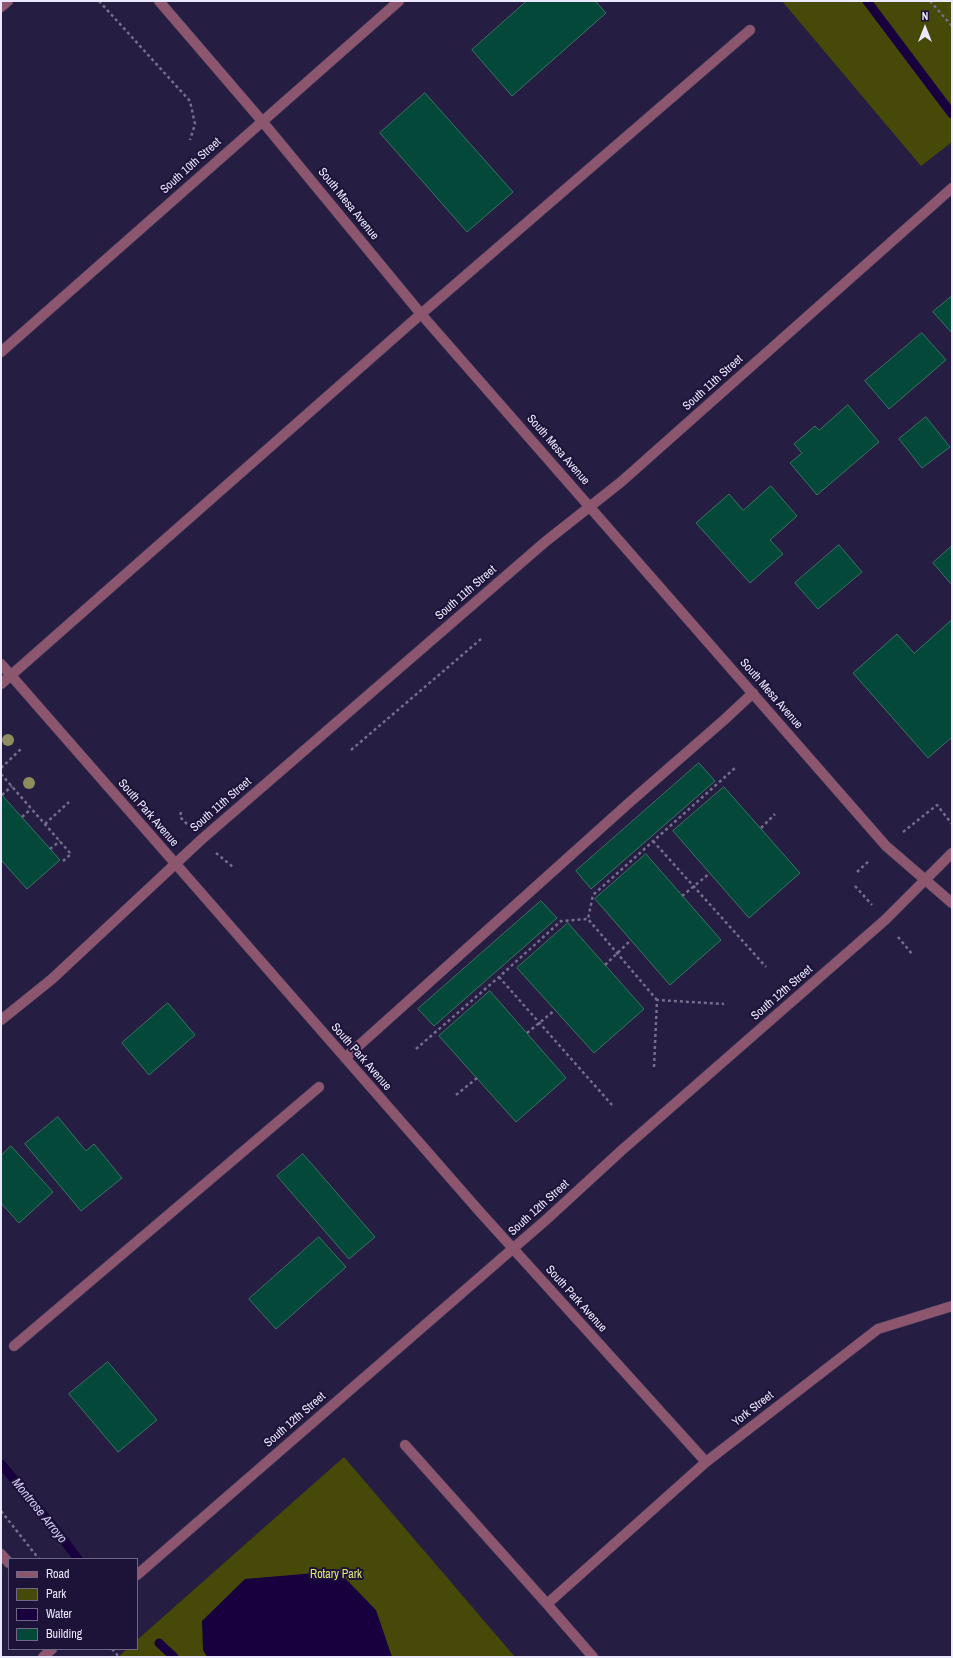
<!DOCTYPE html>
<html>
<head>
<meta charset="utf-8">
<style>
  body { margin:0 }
  #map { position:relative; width:953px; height:1658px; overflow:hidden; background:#261d42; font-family:"Archivo Narrow",sans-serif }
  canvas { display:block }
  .frame { position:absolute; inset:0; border:2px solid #ebe9fd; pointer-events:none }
  .legend { position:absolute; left:8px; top:1558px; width:130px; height:92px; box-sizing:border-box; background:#1d1338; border:1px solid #6f6987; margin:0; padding:5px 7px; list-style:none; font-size:12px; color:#ebe9fd }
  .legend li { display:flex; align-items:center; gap:8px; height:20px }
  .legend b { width:20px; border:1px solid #6f6987 }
  .north { position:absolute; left:905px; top:8px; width:40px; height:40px; -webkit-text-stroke:3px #1d1338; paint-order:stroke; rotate:0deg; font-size:11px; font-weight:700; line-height:16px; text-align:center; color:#ebe9fd }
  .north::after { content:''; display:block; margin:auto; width:14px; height:18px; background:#ebe9fd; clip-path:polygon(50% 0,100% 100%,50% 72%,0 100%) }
</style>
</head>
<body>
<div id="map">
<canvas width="953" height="1658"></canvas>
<div class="frame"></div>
<ul class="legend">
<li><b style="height:5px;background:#8c566e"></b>Road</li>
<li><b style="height:11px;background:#474909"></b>Park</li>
<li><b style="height:11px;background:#18003e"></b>Water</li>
<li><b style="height:11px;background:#034838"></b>Building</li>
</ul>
<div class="north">N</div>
</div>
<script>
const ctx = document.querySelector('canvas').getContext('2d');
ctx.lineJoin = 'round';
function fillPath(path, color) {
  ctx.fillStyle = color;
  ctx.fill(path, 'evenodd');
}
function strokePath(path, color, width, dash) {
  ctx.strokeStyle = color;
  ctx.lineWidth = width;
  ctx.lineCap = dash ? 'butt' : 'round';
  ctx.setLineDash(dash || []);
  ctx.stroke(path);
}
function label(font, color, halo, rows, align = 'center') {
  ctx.font = font + ' "Archivo Narrow",sans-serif';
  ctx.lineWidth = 4;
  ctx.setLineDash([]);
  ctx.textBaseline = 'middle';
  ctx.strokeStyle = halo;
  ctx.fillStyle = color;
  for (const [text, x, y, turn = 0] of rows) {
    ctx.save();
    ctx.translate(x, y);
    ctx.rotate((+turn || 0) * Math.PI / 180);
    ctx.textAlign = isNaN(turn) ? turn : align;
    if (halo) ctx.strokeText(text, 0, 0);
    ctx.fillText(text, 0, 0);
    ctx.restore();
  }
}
const green = new Path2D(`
  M782 1H952V142L921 166Z
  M344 1457 515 1657H118L127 1649H137V1640Z`);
const water = new Path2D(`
  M338 1571 376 1610 392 1657H207L203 1650 202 1621 245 1579Z`);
const stream = new Path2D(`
  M867 1 952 114
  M1 1464 53 1526 78 1559
  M159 1643 174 1657`);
const building = new Path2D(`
  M527 1H595L606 13 512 96 472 50Z
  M425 93 513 192 467 232 380 133Z
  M952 296V333L933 312Z
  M922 333 946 360 889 409 865 381Z
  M848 405 879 442 817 495 790 463 802 453 794 444 815 426 819 430Z
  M926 417 950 447 922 468 899 439Z
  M771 486 797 516 770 540 783 554 750 583 696 523 729 494 743 510Z
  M839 545 862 572 818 609 795 583Z
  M952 546V585L933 563Z
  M952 620V737L928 758 853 673 897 634 914 653Z
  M699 763 715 781 591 889 576 871Z
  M724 787 800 873 749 918 673 831Z
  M1 794 60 860 27 889 1 860Z
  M646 854 721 940 670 985 595 899Z
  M541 901 557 918 434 1026 418 1009Z
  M568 923 644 1009 594 1053 517 968Z
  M490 991 566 1078 516 1122 439 1036Z
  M168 1003 195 1035 149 1075 122 1043Z
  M58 1117 86 1151 94 1144 122 1178 81 1211 25 1144Z
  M11 1146 53 1192 19 1223 1 1203V1156Z
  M303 1154 375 1237 349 1259 277 1176Z
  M319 1237 346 1267 276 1329 249 1299Z
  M108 1362 157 1420 118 1452 69 1394Z`);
const path = new Path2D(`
  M99 1 190 101 195 124 190 140
  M930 1 952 26
  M351 750 481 639
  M1 768 22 748
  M1 774 71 854 63 861
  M2 795 12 786
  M181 812 180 817 187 824
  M22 817 31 809
  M45 824 69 802
  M761 828 775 814
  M903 832 937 805 952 824
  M653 841 766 967
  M50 849 60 841
  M216 853 233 867
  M857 872 870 860
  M855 886 872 905
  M682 896 710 873
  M898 937 912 954
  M605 965 631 940
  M499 977 612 1105
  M657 1000 588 919 593 895 735 768
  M527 1033 555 1010
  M416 1049 499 977 561 921 588 919
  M654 1067 657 1000 724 1004
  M456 1095 477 1078
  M1 1511 39 1559
  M112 1649 119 1657`);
const minor = new Path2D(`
  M159 1 262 121 421 314 886 846 952 903
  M1 7 8 1
  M1 352 399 1
  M1 664 480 1212 706 1462
  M1 684 421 314 750 30
  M1 1020 52 979 202 839 545 542 621 482 952 188
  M345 1058 630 802 724 720 753 693
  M14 1346 319 1087
  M405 1445 547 1604 706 1462 878 1329 952 1306
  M1 1554 9 1563
  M137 1575 547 1219 622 1150 885 920 952 853
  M547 1604 593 1657
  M43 1657 52 1649`);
const trees = [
  [8,740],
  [29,783]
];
const streetNames = [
  ["South 10th Street",191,166,-42],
  ["South Mesa Avenue",348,204,51],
  ["South 11th Street",713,383,-42],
  ["South Mesa Avenue",558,450,49],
  ["South 11th Street",466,593,-41],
  ["South Mesa Avenue",771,694,49],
  ["South 11th Street",221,805,-41],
  ["South Park Avenue",148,813,49],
  ["South 12th Street",782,993,-41],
  ["South Park Avenue",361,1057,49],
  ["South 12th Street",539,1208,-42],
  ["South Park Avenue",576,1299,48],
  ["York Street",753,1409,-38],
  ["South 12th Street",295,1420,-41]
];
const parkNames = [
  ["Rotary Park",336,1575]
];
const waterNames = [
  ["Montrose Arroyo",39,1511,51]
];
fillPath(green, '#474909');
fillPath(water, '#18003e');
strokePath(stream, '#18003e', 9);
fillPath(building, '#034838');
strokePath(building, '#3b7564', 1);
strokePath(minor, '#423a5c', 11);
strokePath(path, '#756e8d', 2.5, [3, 3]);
strokePath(minor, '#8c566e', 10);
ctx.fillStyle = '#8d8d5e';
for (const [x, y] of trees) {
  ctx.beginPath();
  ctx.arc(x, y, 6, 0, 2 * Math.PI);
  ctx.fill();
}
label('12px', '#ebe9fd', '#1d1338', streetNames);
label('12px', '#e2e974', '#1d1338', parkNames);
label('italic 13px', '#d4cdf6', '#1d1338', waterNames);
</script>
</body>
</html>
